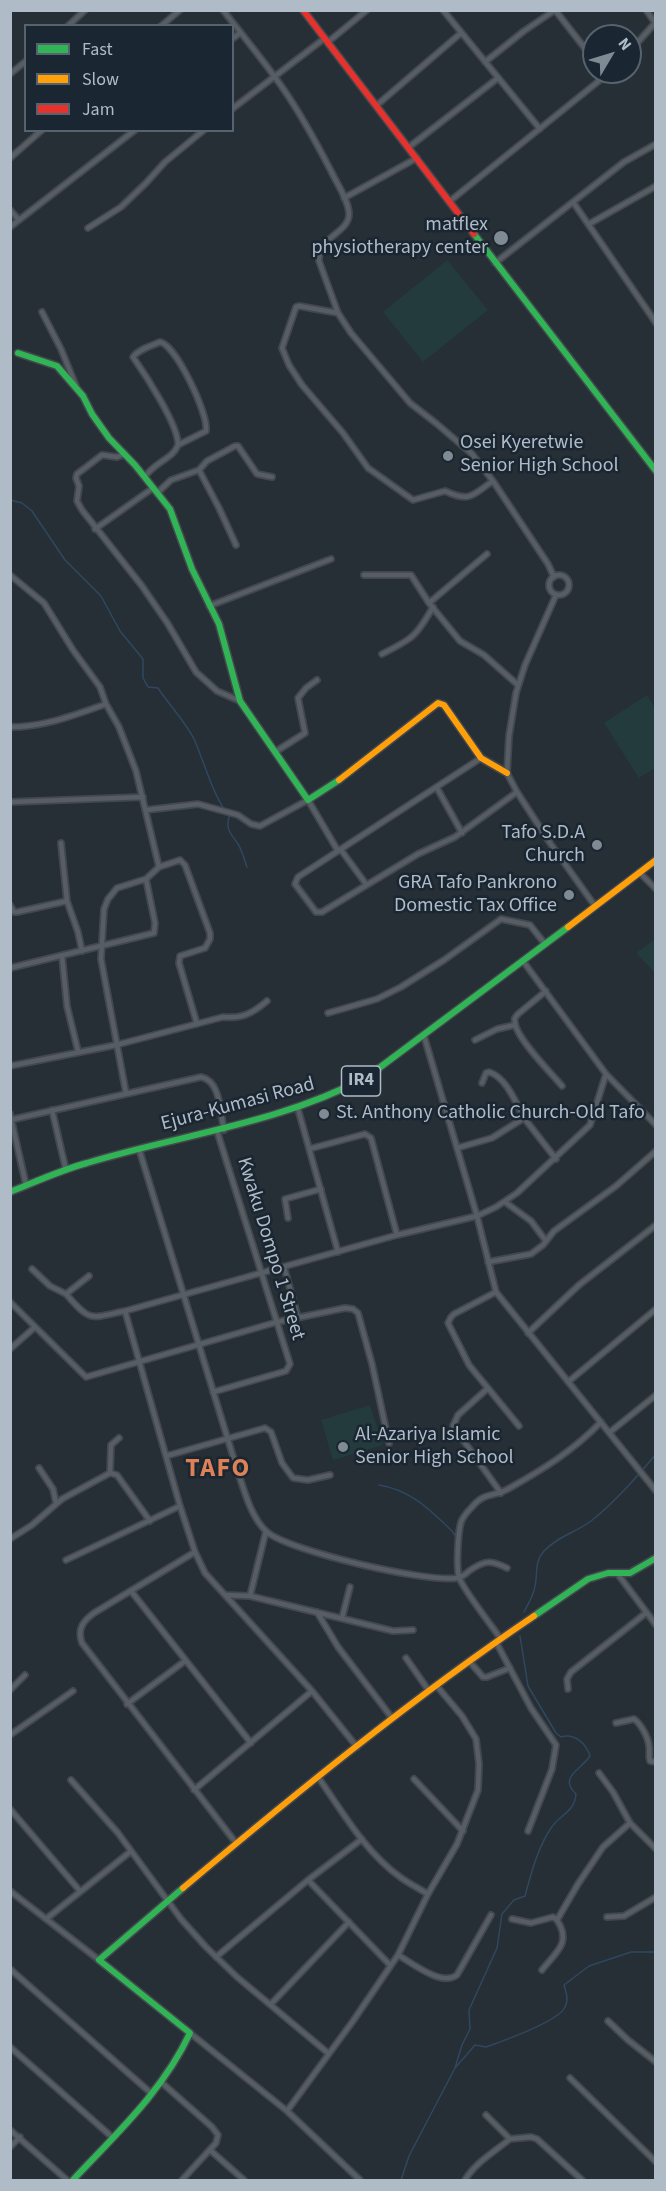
<!DOCTYPE html>
<html>
<head>
<meta charset="utf-8">
<style>
  body { margin:0 }
  #map { position:relative; width:666px; height:2191px; overflow:hidden; background:#262e36; font-family:"Source Sans 3",sans-serif }
  canvas { display:block }
  .frame { position:absolute; inset:0; border:12px solid #afbcc8; pointer-events:none }
  .legend { position:absolute; left:24px; top:24px; width:210px; height:108px; box-sizing:border-box; background:#1a2631; border:2px solid #56626d; margin:0; padding:8px 10px; list-style:none; font-size:18px; color:#afbcc8 }
  .legend li { display:flex; align-items:center; gap:12px; height:30px }
  .legend b { width:30px; border:2px solid #56626d }
  .north { position:absolute; left:582px; top:24px; width:60px; height:60px; box-sizing:border-box; background:#1a2631; border:2px solid #56626d; border-radius:50%; rotate:52deg; font-size:16px; font-weight:700; line-height:24px; text-align:center; color:#afbcc8 }
  .north::after { content:''; display:block; margin:auto; width:21px; height:27px; background:#7f8a95; clip-path:polygon(50% 0,100% 100%,50% 72%,0 100%) }
</style>
</head>
<body>
<div id="map">
<canvas width="666" height="2191"></canvas>
<div class="frame"></div>
<ul class="legend">
<li><b style="height:8px;background:#30b455"></b>Fast</li>
<li><b style="height:8px;background:#ff9f0a"></b>Slow</li>
<li><b style="height:8px;background:#e5322d"></b>Jam</li>
</ul>
<div class="north">N</div>
</div>
<script>
const ctx = document.querySelector('canvas').getContext('2d');
ctx.lineJoin = 'round';
function fillPath(path, color) {
  ctx.fillStyle = color;
  ctx.fill(path, 'evenodd');
}
function strokePath(path, color, width, dash) {
  ctx.strokeStyle = color;
  ctx.lineWidth = width;
  ctx.lineCap = dash ? 'butt' : 'round';
  ctx.setLineDash(dash || []);
  ctx.stroke(path);
}
function label(font, color, halo, rows, align = 'center') {
  ctx.font = font + ' "Source Sans 3",sans-serif';
  ctx.lineWidth = 5;
  ctx.setLineDash([]);
  ctx.textBaseline = 'middle';
  ctx.strokeStyle = halo;
  ctx.fillStyle = color;
  for (const [text, x, y, turn = 0] of rows) {
    ctx.save();
    ctx.translate(x, y);
    ctx.rotate((+turn || 0) * Math.PI / 180);
    ctx.textAlign = isNaN(turn) ? turn : align;
    if (halo) ctx.strokeText(text, 0, 0);
    ctx.fillText(text, 0, 0);
    ctx.restore();
  }
}
const green = new Path2D(`
  M447 260 488 310 423 362 383 312Z
  M647 695 655 708V768L639 778 604 723Z
  M655 939V973L636 953Z
  M370 1405 383 1445 333 1460 321 1420Z`);
const stream = new Path2D(`
  M10 500 22 503 32 511 65 560 101 596 120 631 143 659V678L148 687 158 688C169 705 185 721 194 739 204 761 211 790 224 809
  M230 814C225 829 229 831 238 844 242 850 244 859 247 867
  M379 1485C411 1490 430 1510 452 1531L457 1538
  M524 1612C528 1604 534 1595 535 1586 538 1573 534 1562 544 1551 558 1536 575 1533 591 1521 614 1503 637 1477 656 1454
  M455 2068 462 2045 470 2029 469 2010 497 1948 502 1914 514 1900 525 1896C531 1874 538 1847 551 1828 559 1815 575 1812 576 1794 558 1777 581 1770 590 1756 586 1743 574 1733 561 1737L556 1733 528 1686 520 1636
  M401 2180 409 2156 455 2068 475 2045 486 2047C503 2041 559 2021 565 2007 569 2000 566 1992 564 1985L589 1966 631 1952H656`);
const street = new Path2D(`
  M223 10C243 36 264 61 282 87 301 114 316 142 331 171 337 184 348 199 349 213 350 233 318 236 319 261L338 313 351 333 410 403 437 424 472 454 493 481 548 564 554 577
  M443 10 540 129
  M646 10 656 24
  M68 26 85 10
  M161 26 180 10
  M232 39 240 33
  M328 42 367 10
  M630 51 655 23
  M485 62 524 31 555 10 594 60
  M10 74 26 61
  M377 105 461 33
  M232 109 325 38
  M409 147 498 78
  M10 158 42 130
  M344 198 417 158
  M450 201 610 72
  M573 202 656 323
  M10 210 19 220
  M589 224 656 186
  M10 227 135 130
  M88 228 121 207 146 183 165 162 204 130
  M495 263 624 162 656 144
  M42 312 61 349 76 386
  M338 313 299 306 296 307 282 348 289 365 302 385 343 433 368 468 413 500 445 491C471 503 472 495 493 481
  M125 454 117 457 102 455 77 474 76 478 79 486 77 501 82 510 142 586 168 624 196 672 217 691 240 701
  M199 470 219 508 236 545
  M145 477C153 463 173 459 178 445L206 431C209 415 176 345 160 342 151 346 139 349 133 357 145 374 179 426 178 445
  M157 493 171 480 199 470 207 461 235 446H238L257 474 272 477
  M95 529 153 488
  M549 585a10 10 0 1 1 20 0a10 10 0 1 1-20 0Z
  M10 575 44 603 73 650 100 687 106 704 119 727 136 771 159 867
  M364 575H411L429 603 460 641 484 655 518 685
  M556 595 525 665 516 693 509 736 507 773 517 792 550 843 595 906
  M429 603 487 554
  M209 606 331 559
  M382 654C412 639 416 637 433 607
  M10 727C44 727 75 715 106 704
  M275 752 305 733 298 698 306 688 317 680
  M481 758 298 877 295 884 316 912H322L418 854 455 837 517 792
  M437 788 462 833
  M10 802 143 797
  M146 810 198 804 238 815 251 824 260 826 308 800 338 851
  M61 843 67 901 78 932 82 951
  M341 850 366 884
  M639 872 656 889
  M10 905 14 912H17L67 901
  M62 956 67 1006 78 1051
  M523 961 606 1074 656 1125
  M10 968 154 933 155 923 146 879
  M546 991 518 1014C515 1018 514 1018 515 1022 515 1037 552 1074 562 1086
  M328 1013 377 999 401 987 444 960 501 919 530 925 545 944
  M424 1036 477 1216 496 1292 656 1491
  M475 1040 497 1029 515 1025
  M10 1066 116 1045 223 1017C242 1019 253 1013 267 1001
  M482 1083 486 1073 489 1072C506 1077 516 1103 524 1118
  M126 1093 101 959 104 909 108 899 117 888 146 879 159 867 180 860 185 865 210 933V939L205 948 180 956 179 963 197 1024
  M298 1109 338 1252
  M52 1110 66 1170
  M10 1114 26 1185
  M10 1120 201 1077C221 1081 220 1113 224 1130
  M457 1148 492 1138 524 1118 556 1159
  M139 1149 236 1466C243 1486 250 1517 267 1532 289 1551 427 1583 457 1578 462 1577 466 1574 469 1571 485 1560 490 1560 507 1568
  M309 1149 365 1134 371 1138 397 1235
  M505 1202 531 1221 546 1241
  M288 1218 285 1199 321 1189
  M488 1262 531 1254 543 1245 554 1231 616 1186 656 1151
  M284 1267 298 1318
  M32 1269 50 1286 66 1294
  M89 1276 66 1294C91 1323 90 1318 125 1311L397 1235 477 1216 496 1207 517 1193 590 1125 606 1074
  M496 1292 454 1314 451 1317 448 1323 469 1365 519 1426
  M10 1302 86 1377 277 1322 345 1308 353 1309 358 1313 372 1364 389 1443
  M125 1311 180 1506 195 1552 205 1573 312 1691 357 1747
  M528 1333 579 1285 656 1225
  M10 1349 35 1327
  M568 1382 656 1309
  M487 1389 458 1415 453 1426 501 1493
  M213 1392 286 1371 290 1364 217 1131
  M610 1432 656 1395
  M166 1456 265 1428 271 1432 282 1463 293 1478 308 1480 330 1475
  M39 1468 53 1489 56 1503
  M110 1473 111 1445 119 1438
  M10 1539 32 1525 62 1499 110 1473 117 1475 150 1521
  M195 1552 94 1613C83 1621 77 1629 82 1643L236 1843
  M66 1560 180 1506
  M617 1573 656 1625
  M131 1591 251 1743
  M226 1595 250 1596 393 1631 413 1630
  M250 1596 266 1531
  M317 1612 338 1647 392 1718
  M342 1618 350 1587
  M500 1638C492 1626 462 1588 459 1577 456 1566 458 1533 461 1522 463 1517 468 1511 472 1507 484 1492 494 1497 508 1489 542 1470 573 1451 601 1422
  M496 1642 531 1708 556 1745 552 1769 528 1831
  M406 1658 429 1691
  M469 1661 483 1677H487L510 1668
  M568 1689 567 1679 571 1672 646 1613
  M10 1690 25 1675
  M127 1704 185 1661
  M616 1723 634 1719C641 1724 648 1737 649 1746 650 1752 648 1755 650 1761L656 1762
  M10 1735 73 1691
  M599 1773 613 1792 630 1823 656 1849
  M318 1777C342 1811 365 1852 400 1877 408 1883 418 1888 428 1894
  M414 1779 463 1831
  M71 1780 118 1833 181 1919 206 1947 237 1977 328 2053
  M194 1790 312 1691
  M10 1809 80 1891
  M308 1880 390 1965
  M10 1891 99 1960
  M607 1917 624 1916 656 1897
  M46 1919 130 1852
  M512 1919 531 1923 553 1917 557 1920
  M398 1955C412 1963 442 1987 457 1975L491 1915
  M216 1957 308 1880 362 1839
  M10 1969 152 2094
  M542 1970C556 1952 572 1943 557 1920L578 1884 603 1847 630 1823
  M271 2004 349 1922
  M608 2021 628 2040 656 2062
  M190 2033 287 2111 360 2180
  M10 2047 112 2137
  M570 2078 656 2162
  M161 2082 212 2127 218 2135 216 2143 182 2180
  M287 2111 353 2021 398 1955 428 1894 457 1844 478 1790 479 1764 476 1739 462 1716 436 1685
  M486 2115 510 2139 531 2137 537 2139 582 2180
  M10 2130 67 2180
  M10 2147 20 2137
  M210 2150 244 2180
  M465 2180C475 2163 495 2151 510 2139`);
const fast = new Path2D(`
  M474 234 656 471
  M18 353 57 366 83 396 92 414 109 438 135 465 170 509 192 569 219 624 240 701 308 800 339 780
  M10 1192C35 1182 61 1170 87 1163 183 1134 278 1124 367 1077L568 927
  M534 1616 588 1579 608 1573H630L656 1558
  M73 2180C116 2134 163 2091 190 2033L99 1960 183 1888`);
const slow = new Path2D(`
  M339 780 438 703 444 705 481 758 507 773
  M568 927 656 860
  M183 1888C296 1793 411 1699 534 1616`);
const jam = new Path2D(`
  M303 10 474 234`);
const markers = [
  [501,238,8,"#7f8a95"],
  [448,456,6,"#7f8a95"],
  [597,845,6,"#7f8a95"],
  [569,895,6,"#7f8a95"],
  [324,1114,6,"#7f8a95"],
  [343,1447,6,"#7f8a95"]
];
const shields = [
  [361,1081,39]
];
const shieldNames = [
  ["IR4",361,1081]
];
const poiNames = [
  ["matflex",488,226],
  ["physiotherapy center",488,249],
  ["Osei Kyeretwie",460,444,"left"],
  ["Senior High School",460,467,"left"],
  ["Tafo S.D.A",585,834],
  ["Church",585,857],
  ["GRA Tafo Pankrono",557,884],
  ["Domestic Tax Office",557,907],
  ["St. Anthony Catholic Church-Old Tafo",336,1114,"left"],
  ["Al-Azariya Islamic",355,1436,"left"],
  ["Senior High School",355,1459,"left"]
];
const streetNames = [
  ["Ejura-Kumasi Road",238,1105,-15],
  ["Kwaku Dompo 1 Street",270,1249,73]
];
const districtNames = [
  ["TAFO",218,1470]
];
fillPath(green, '#233b3c');
strokePath(stream, '#30485f', 1.5);
strokePath(street, '#43484e', 8);
strokePath(fast, '#43484e', 9);
strokePath(slow, '#43484e', 9);
strokePath(jam, '#43484e', 9);
strokePath(street, '#565d64', 4.5);
strokePath(fast, '#30b455', 6);
strokePath(slow, '#ff9f0a', 6);
strokePath(jam, '#e5322d', 6);
for (const [x, y, r, color] of markers) {
  const dot = new Path2D();
  dot.arc(x, y, r, 0, 2 * Math.PI);
  ctx.fillStyle = color;
  ctx.fill(dot);
  strokePath(dot, '#1a2631', 2);
}
for (const [x, y, w] of shields) {
  const box = new Path2D();
  box.roundRect(x - w / 2, y - 15, w, 30, 4.5);
  ctx.fillStyle = '#1a2631';
  ctx.fill(box);
  strokePath(box, '#afbcc8', 1.5);
}
label('bold 18px', '#afbcc8', null, shieldNames);
label('20px', '#afbcc8', '#1a2631', poiNames, 'right');
label('20px', '#afbcc8', '#1a2631', streetNames);
ctx.letterSpacing = '1.5px';
label('bold 26px', '#dc8256', '#1a2631', districtNames);
ctx.letterSpacing = '0px';
</script>
</body>
</html>
